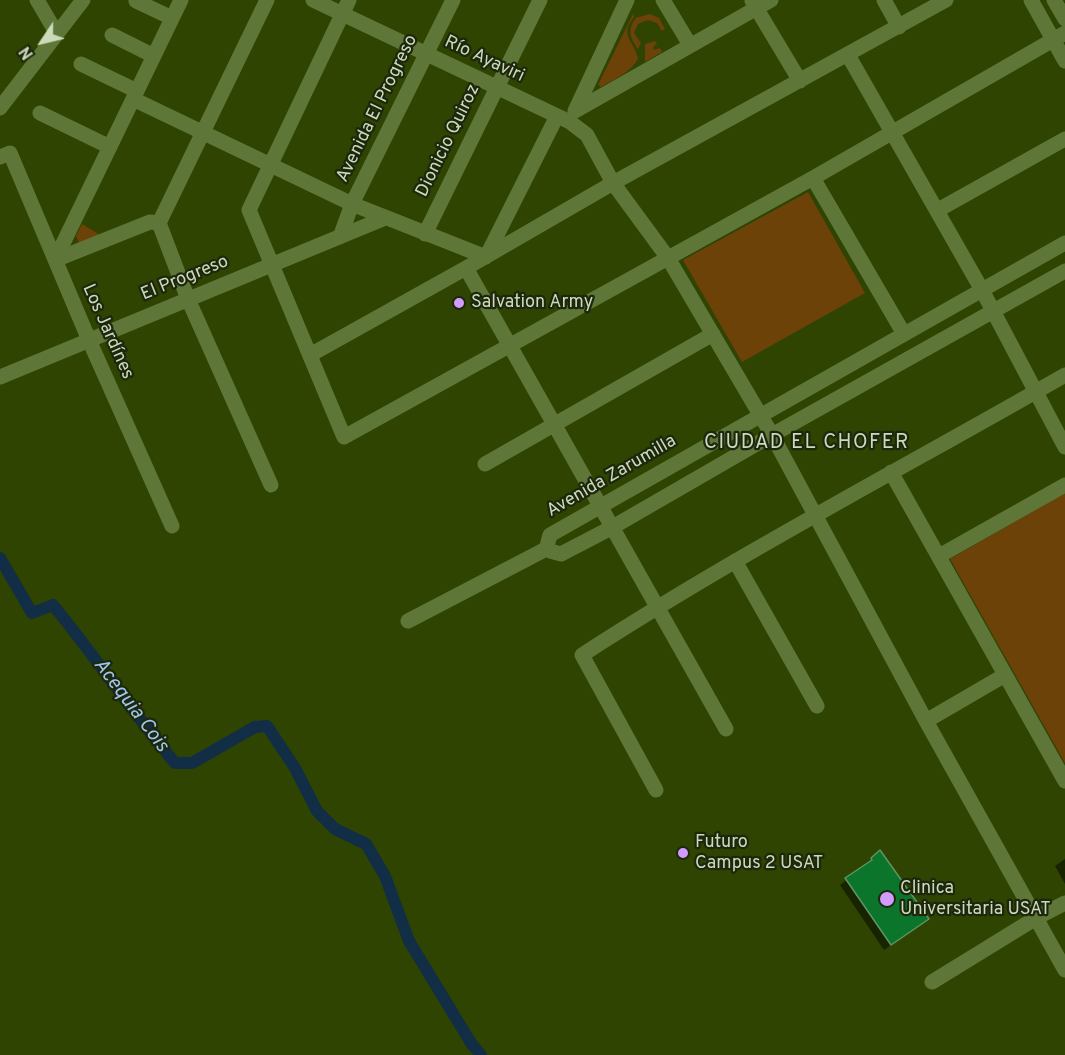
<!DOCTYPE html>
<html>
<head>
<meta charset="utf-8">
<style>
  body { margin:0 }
  #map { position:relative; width:1065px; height:1055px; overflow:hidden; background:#2e4400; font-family:Overpass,sans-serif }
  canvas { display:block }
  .north { position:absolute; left:12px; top:12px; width:60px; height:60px; -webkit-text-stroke:4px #1d270d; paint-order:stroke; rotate:235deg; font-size:16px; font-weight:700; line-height:24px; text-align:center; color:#ccdaba }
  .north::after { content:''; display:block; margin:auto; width:21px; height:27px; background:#ccdaba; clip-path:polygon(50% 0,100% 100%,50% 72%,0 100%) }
</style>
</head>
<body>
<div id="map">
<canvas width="1065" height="1055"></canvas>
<div class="north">N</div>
</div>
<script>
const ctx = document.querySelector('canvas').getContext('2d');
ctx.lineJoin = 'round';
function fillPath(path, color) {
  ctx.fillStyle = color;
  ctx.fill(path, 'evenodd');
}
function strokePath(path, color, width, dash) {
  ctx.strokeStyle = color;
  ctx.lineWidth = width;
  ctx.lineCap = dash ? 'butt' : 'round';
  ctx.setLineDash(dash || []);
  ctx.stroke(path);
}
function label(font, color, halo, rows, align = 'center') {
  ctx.font = font + ' Overpass,sans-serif';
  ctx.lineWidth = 4.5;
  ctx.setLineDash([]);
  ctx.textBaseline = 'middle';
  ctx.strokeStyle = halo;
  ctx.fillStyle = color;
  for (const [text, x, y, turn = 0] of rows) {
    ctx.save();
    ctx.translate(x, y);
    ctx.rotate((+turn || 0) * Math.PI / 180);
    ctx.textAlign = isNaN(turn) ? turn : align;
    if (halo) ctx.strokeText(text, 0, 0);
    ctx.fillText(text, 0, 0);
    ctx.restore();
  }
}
const green = new Path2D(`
  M633 14 634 17C618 36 635 41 638 59 630 73 614 79 601 87L598 85Z
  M650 14 659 18 665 29 662 31 657 23 648 20 638 24 634 33 641 43 638 49C630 38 627 30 636 18Z
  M655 41 657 44 653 47 654 50 660 48 662 52 645 62V44Z
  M808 192 865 293 742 362 683 260Z
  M82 224 102 236 79 243 76 236Z
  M1065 493V763L950 559Z`);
const shadow = new Path2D(`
  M872 859 927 919 884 950 840 885 866 866Z
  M1065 859V884L1055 866Z`);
const canal = new Path2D(`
  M0 558 32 613 53 605C95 656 132 712 175 763H192L255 727 267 726 295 768 317 811 335 829 366 844 385 876 409 941 471 1043 481 1055`);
const building = new Path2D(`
  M880 850 929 919 891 945 845 878 872 860 871 858Z`);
const minor = new Path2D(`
  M37 0 57 34
  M267 0 159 223 188 299 271 485
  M313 0 570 122 587 135 613 183 668 258 772 435 926 721 1065 970
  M349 0 249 210 344 437 813 178 1065 33
  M663 0 690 45
  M884 0 899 27
  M1031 0 1065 61
  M1054 0 1065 19
  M136 1 172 18
  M752 1 800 81
  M112 35 154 56
  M848 55 982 290 1065 447
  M81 64 137 91
  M133 99 352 204 486 257 557 116
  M0 108 83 0
  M575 111 771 0
  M575 111 627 0
  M40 113 110 147
  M0 157 10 153 89 340 172 526
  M813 178 904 334
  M938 210 1065 139
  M425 234 540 0
  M340 237 352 204 453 0
  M1065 243 550 535 547 546 550 551 561 554 611 528 772 435 1065 271
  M55 260 181 0
  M55 260 150 222 159 223
  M466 268 726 729
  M310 355 466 268 613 183 946 0
  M0 377 385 218
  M485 464 713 334
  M891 472 1065 781
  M939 556 1065 485
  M735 561 817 706
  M408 621 548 548
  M926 721 1005 675
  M656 790 582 655C738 554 903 468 1065 375
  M932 982 1036 918 1065 903`);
const markers = [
  [459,303,6,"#d09dff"],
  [683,853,6,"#d09dff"],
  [887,899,8,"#d09dff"]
];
const streetNames = [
  ["Río Ayaviri",484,60,25],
  ["Avenida El Progreso",378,109,-64],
  ["Dionicio Quiroz",449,141,-64],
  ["El Progreso",185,279,-22],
  ["Los Jardínes",107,332,66],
  ["Avenida Zarumilla",612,477,-30]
];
const poiNames = [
  ["Salvation Army",471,303],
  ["Futuro",695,843],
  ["Campus 2 USAT",695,864],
  ["Clinica",900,889],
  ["Universitaria USAT",900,910]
];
const neighbourhoodNames = [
  ["CIUDAD EL CHOFER",807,444]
];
const waterNames = [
  ["Acequia Cois",130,706,53]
];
fillPath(green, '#6c4209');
fillPath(shadow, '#0007');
strokePath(canal, '#122e47', 12);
fillPath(building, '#0c752c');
strokePath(building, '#5e9564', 1.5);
strokePath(minor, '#5e7739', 15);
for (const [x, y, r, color] of markers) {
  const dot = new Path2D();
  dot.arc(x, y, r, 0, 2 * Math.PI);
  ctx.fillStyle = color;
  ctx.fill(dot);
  strokePath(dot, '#1d270d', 2);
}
label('18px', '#ccdaba', '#1d270d', streetNames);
label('18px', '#ccdaba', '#1d270d', poiNames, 'left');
ctx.letterSpacing = '1.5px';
label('20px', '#ccdaba', '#1d270d', neighbourhoodNames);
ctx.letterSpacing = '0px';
label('italic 20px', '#9fc7ec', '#1d270d', waterNames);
</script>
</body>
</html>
